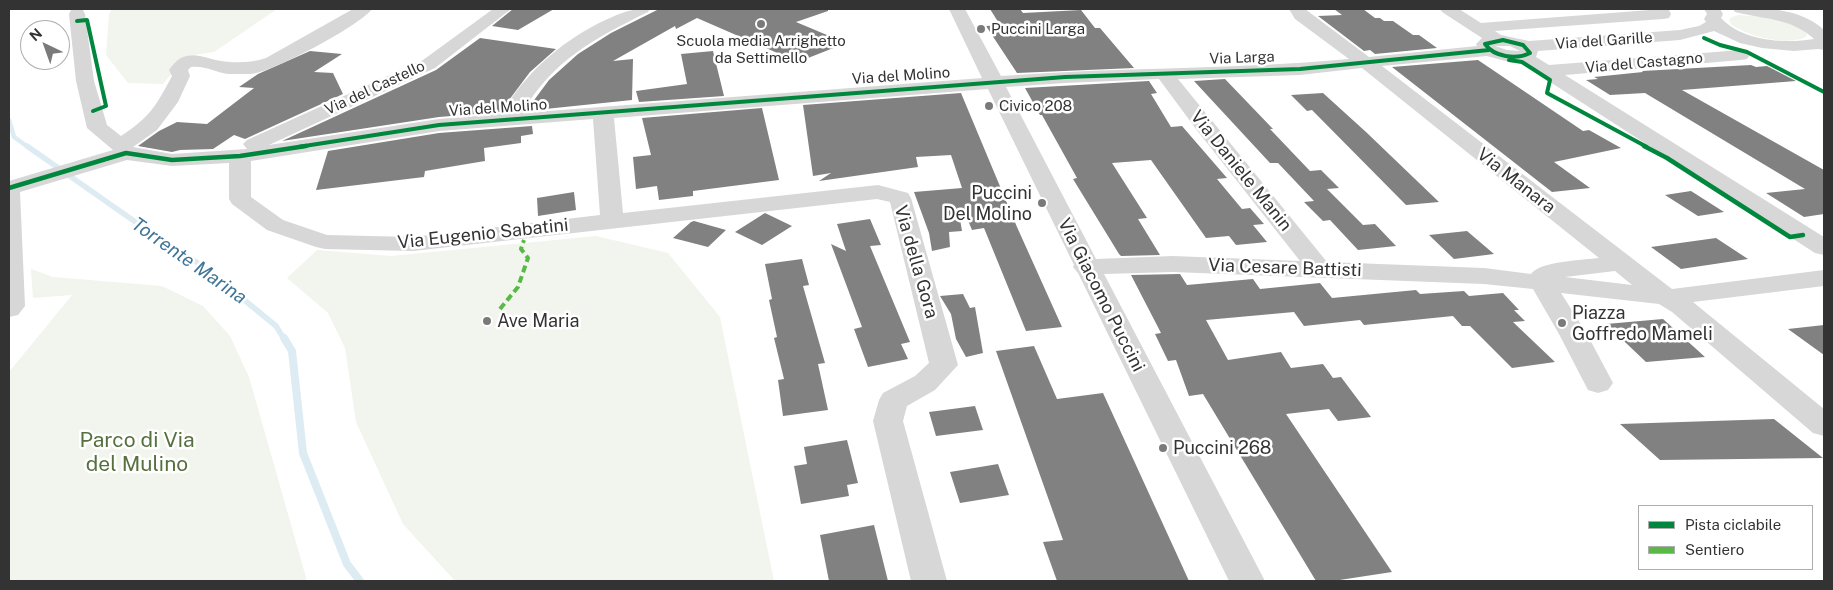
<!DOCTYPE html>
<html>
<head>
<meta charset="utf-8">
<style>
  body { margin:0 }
  #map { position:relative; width:1833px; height:590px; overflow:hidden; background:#fff; font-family:"Public Sans",sans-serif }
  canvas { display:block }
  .frame { position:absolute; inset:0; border:10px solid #333; pointer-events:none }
  .legend { position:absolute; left:1638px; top:505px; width:175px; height:65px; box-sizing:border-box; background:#fff; border:1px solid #adadad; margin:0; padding:6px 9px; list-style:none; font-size:15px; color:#333 }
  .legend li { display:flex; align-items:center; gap:10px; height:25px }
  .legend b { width:25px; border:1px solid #adadad }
  .north { position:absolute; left:20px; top:20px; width:50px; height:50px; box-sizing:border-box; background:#fff; border:1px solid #adadad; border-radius:50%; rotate:318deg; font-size:14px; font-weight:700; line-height:20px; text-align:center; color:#333 }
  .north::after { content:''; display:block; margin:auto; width:18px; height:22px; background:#7a7a7a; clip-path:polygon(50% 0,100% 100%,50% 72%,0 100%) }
</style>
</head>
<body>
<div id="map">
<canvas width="1833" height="590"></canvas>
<div class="frame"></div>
<ul class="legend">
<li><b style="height:6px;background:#00873e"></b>Pista ciclabile</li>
<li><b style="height:6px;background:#58b947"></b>Sentiero</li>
</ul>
<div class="north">N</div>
</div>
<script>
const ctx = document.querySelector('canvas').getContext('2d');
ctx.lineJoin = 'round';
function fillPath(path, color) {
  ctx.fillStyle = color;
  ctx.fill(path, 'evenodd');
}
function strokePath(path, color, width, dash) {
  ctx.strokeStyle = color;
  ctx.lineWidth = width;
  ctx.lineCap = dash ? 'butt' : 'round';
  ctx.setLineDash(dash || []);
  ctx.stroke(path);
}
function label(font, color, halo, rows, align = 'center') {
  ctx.font = font + ' "Public Sans",sans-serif';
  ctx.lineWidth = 5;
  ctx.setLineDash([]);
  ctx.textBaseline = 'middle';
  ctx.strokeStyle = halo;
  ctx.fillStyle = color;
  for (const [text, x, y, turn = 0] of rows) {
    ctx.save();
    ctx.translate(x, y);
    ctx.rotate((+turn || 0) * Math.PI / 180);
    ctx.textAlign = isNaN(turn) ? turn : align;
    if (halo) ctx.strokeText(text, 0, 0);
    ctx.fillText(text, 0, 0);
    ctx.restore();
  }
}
const green = new Path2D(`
  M112 9H277L214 52 186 56 163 84 128 83 106 55 109 14Z
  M1739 15 1775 18 1804 30 1807 34 1806 37C1785 46 1749 37 1731 24L1729 20 1732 17Z
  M596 236 668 253 720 317 774 581H455L403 524 356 422 345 348 328 313 287 278 317 250 391 256Z
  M31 269 53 277 162 286 203 306 230 336 249 377 307 581H9V372L72 295 33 298Z`);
const streamFar2 = new Path2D(`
  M9 120 14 137 28 147`);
const streamFar1 = new Path2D(`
  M27 146 144 228 204 267 276 326 284 339`);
const stream = new Path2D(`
  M284 338 292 351 303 453 347 564 360 581`);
const building = new Path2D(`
  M513 9H554L518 30 492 26Z
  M659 9H828V11L796 22 846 43 798 62 697 18 676 29 675 26 613 61 633 59 632 100 526 111 549 80 578 54 611 33Z
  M990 9H1020L1023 13 1081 10 1095 28H1100L1134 68 1017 73 986 26 1000 25Z
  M1334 9H1363L1375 18H1380L1384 21H1393L1413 35H1419L1437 48 1375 54 1370 50 1364 51 1318 16 1342 15Z
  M480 38 556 49 530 72 500 112 439 117 282 141 436 70Z
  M310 51 342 54 314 72 333 73 343 94 245 139 234 135 213 149 180 150 172 152 138 146 159 131 177 122 207 124 254 88 239 87 258 74Z
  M713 51 724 96 639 102 636 91 687 84 681 54Z
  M1478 60 1583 131 1589 130 1621 148 1554 162 1590 188 1552 192 1392 67Z
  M1751 65 1756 67 1767 66 1796 81 1682 90 1824 170V214L1804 217 1766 193 1805 189 1645 93 1610 95 1586 80 1598 79 1594 77 1643 72 1642 71Z
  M1225 79 1273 129H1270L1310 171 1321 170 1339 188 1327 189 1363 225 1375 224 1396 246 1358 250 1330 220 1323 221 1304 202 1314 201 1278 163H1270L1194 81Z
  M1149 81 1157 93 1151 94 1171 127 1182 126 1227 178 1217 179 1242 209 1250 208 1264 224 1253 225 1267 242 1236 245 1229 236 1206 238 1151 160 1112 163 1147 218 1138 219 1160 255 1121 256 1119 254 1073 179 1077 178 1042 115H1040L1025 88Z
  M961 93 1017 227 1062 327 1026 331 984 228 972 230 964 211 959 213 962 231 949 232 950 247 932 251 929 233 914 192 962 188 951 155 916 157 918 167 819 181 831 173 813 176 803 105Z
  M1323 93 1366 132 1439 202 1406 205 1312 110 1307 111 1291 95Z
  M762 108 779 180 693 191V196L659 200 657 186 636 189 633 157 651 155 642 118Z
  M532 126 533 134 521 136V143L484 148 485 161 425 171 424 177 316 190 328 151 439 133Z
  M1691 191 1724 212 1698 216 1665 195Z
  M574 192 576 210 538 216 537 198Z
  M765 213 792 226 762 245 735 232Z
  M870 219 881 245 870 246 910 342 901 344 908 359 868 367 854 329 862 327 831 244 846 251 837 224Z
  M694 221 726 230 708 247 673 238 691 222Z
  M1467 231 1494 254 1454 259 1429 235Z
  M1716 238 1748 259 1681 269 1651 247Z
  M802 259 809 285 803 286 825 363 818 364 828 410 783 416 778 380 784 379 774 338 777 337 769 300 772 299 765 264Z
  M1180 274 1187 285 1253 279 1260 289 1320 283 1332 298 1416 290 1420 294 1464 291 1469 296 1503 293 1519 310H1514L1525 321 1513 322 1555 362 1512 368 1470 326H1462L1453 316 1364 325 1360 320 1304 326 1294 312 1206 320 1228 360 1281 352 1291 368 1323 364 1333 378 1341 377 1371 417 1338 421 1329 409 1286 414 1392 572 1333 581H1316L1203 394 1189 396 1176 360 1168 361 1155 334 1161 333 1131 275Z
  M963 294 970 308 975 307 983 353 966 357 956 339 951 314 940 296Z
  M1663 319 1705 357 1646 362 1606 324Z
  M1824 325V355L1788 329Z
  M1034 346 1057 399 1103 393 1189 581H1057L1043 542 1063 540 996 351Z
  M975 406 983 430 936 436 929 412Z
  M1774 419 1823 458 1660 460 1620 424Z
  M847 440 858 483 847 485 849 496 801 504 794 466 807 464 804 447Z
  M998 464 1009 495 960 503 950 472Z
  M874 525 888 581H829L820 535Z`);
const minor = new Path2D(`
  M77 9 83 10 85 14 94 81 107 125 121 136C150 117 156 106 172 76L169 70C187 43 205 61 230 62 243 63 254 62 266 58L353 9H372C361 25 271 73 251 74 244 74 236 74 228 74 215 72 204 65 191 67L188 70 190 76 178 102 157 130 133 147 172 154 247 149 243 144 247 140 423 60 493 9H511L435 68 269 145 439 119 501 114C526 73 557 45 599 23 618 14 629 8 650 9L648 12C595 38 553 60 522 113L982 78 949 9H965L1001 76C1117 67 1233 70 1349 59L1295 19 1289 9H1305L1369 57 1477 46 1476 44 1482 38 1442 12 1440 9H1459L1481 23 1663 9 1669 10 1671 14 1669 18 1663 19 1495 31 1501 35 1529 41 1680 30 1699 26 1706 22 1704 19 1707 14 1704 9H1720L1723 14 1721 18C1742 41 1785 44 1814 39 1792 18 1762 19 1735 12L1733 9C1762 7 1801 8 1824 30V50L1818 49 1794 51 1762 48 1740 43 1714 31 1680 40 1538 51 1536 57 1549 65 1741 50 1747 51 1750 55 1747 59 1741 60 1565 75 1824 237V255L1815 253 1519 62H1509L1487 56 1382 66 1672 289 1824 270V286L1693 302 1824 409V436L1813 433 1672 312 1659 304 1561 293 1587 334 1613 383 1608 390 1598 393 1588 390 1559 334 1533 289 1484 284 1173 272 1104 274 1265 581H1229L1078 273 1073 267 1074 265 988 89 614 118 623 213 878 185 908 193 911 198 958 365 935 390 907 406 903 421 947 581H911L873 421 879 400 883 393 915 376 929 363 890 202 877 199 413 251 325 249 316 247 267 230 232 204 229 199V163L172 166 127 160 20 192 25 306 18 315 9 317V181L113 150 87 128 76 81 69 14 71 10ZM1495 46H1510L1520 51 1507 50ZM1362 68 1599 258C1584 260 1540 261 1531 274L1484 268 1327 262 1178 79 1300 75ZM1159 79 1196 129 1300 261 1173 256 1096 259 1006 87 1065 83ZM593 119 600 215 413 237 327 235 283 220 251 197V161L439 131ZM1615 271 1632 285 1565 277Z`);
const quiet = new Path2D(`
  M500 309 518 287 528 258 521 249 524 240`);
const cyclewayFar1 = new Path2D(`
  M77 21 87 20 106 106 93 111
  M1704 38 1720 45 1747 52 1824 92
  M1503 40 1523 45 1530 53C1516 60 1494 57 1485 44Z
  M1509 60 1522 62 1550 80 1547 93 1647 147
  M298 147 439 125 1065 77 1300 69 1489 50`);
const cycleway = new Path2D(`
  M1644 146 1667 158 1790 237 1803 235
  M9 188 126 153 172 160 240 156 306 146`);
const markers = [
  [761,24,5,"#7a7a7a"],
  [981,29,5,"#7a7a7a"],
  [989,106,5,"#7a7a7a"],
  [1042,203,5,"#7a7a7a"],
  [487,321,5,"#7a7a7a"],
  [1562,323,5,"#7a7a7a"],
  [1163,448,5,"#7a7a7a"]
];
const farPoinames = [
  ["Puccini Larga",991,29],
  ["Scuola media Arrighetto",761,41,"center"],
  ["da Settimello",761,58,"center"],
  ["Civico 208",999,106]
];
const farStreetnames = [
  ["Via del Garille",1604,41,-4],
  ["Via Larga",1242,58,-2],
  ["Via del Castagno",1644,63,-5],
  ["Via del Molino",901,76,-4],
  ["Via del Castello",375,88,-25],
  ["Via del Molino",498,108,-4]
];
const streetNames = [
  ["Via Daniele Manin",1241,171,51],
  ["Via Manara",1516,181,38],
  ["Via Eugenio Sabatini",483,234,-6],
  ["Via della Gora",916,262,74],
  ["Via Cesare Battisti",1285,268,2],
  ["Via Giacomo Puccini",1101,295,63]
];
const poiNames = [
  ["Puccini",1032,193,"right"],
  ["Del Molino",1032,214,"right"],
  ["Piazza",1572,313],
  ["Goffredo Mameli",1572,334],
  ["Ave Maria",497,321],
  ["Puccini 268",1173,448]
];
const waterNames = [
  ["Torrente Marina",189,261,35]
];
const nearParknames = [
  ["Parco di Via",137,441],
  ["del Mulino",137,465]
];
fillPath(green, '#f1f5ed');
strokePath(streamFar2, '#ddebf3', 4.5);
strokePath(streamFar1, '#ddebf3', 5.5);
strokePath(stream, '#ddebf3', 8);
fillPath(building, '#818181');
fillPath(minor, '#d7d7d7');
strokePath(quiet, '#58b947', 4, [7, 4]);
strokePath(cyclewayFar1, '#00873e', 4);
strokePath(cycleway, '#00873e', 4.5);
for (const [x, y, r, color] of markers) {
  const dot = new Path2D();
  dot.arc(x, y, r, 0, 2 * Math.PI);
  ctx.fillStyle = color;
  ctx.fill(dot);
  strokePath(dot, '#fff', 2);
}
label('15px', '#333', '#fff', farPoinames, 'left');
label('15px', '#333', '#fff', farStreetnames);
label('18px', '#333', '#fff', streetNames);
label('18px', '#333', '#fff', poiNames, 'left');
label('italic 19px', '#3f7597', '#fff', waterNames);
label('21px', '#56703f', '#fff', nearParknames);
</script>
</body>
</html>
